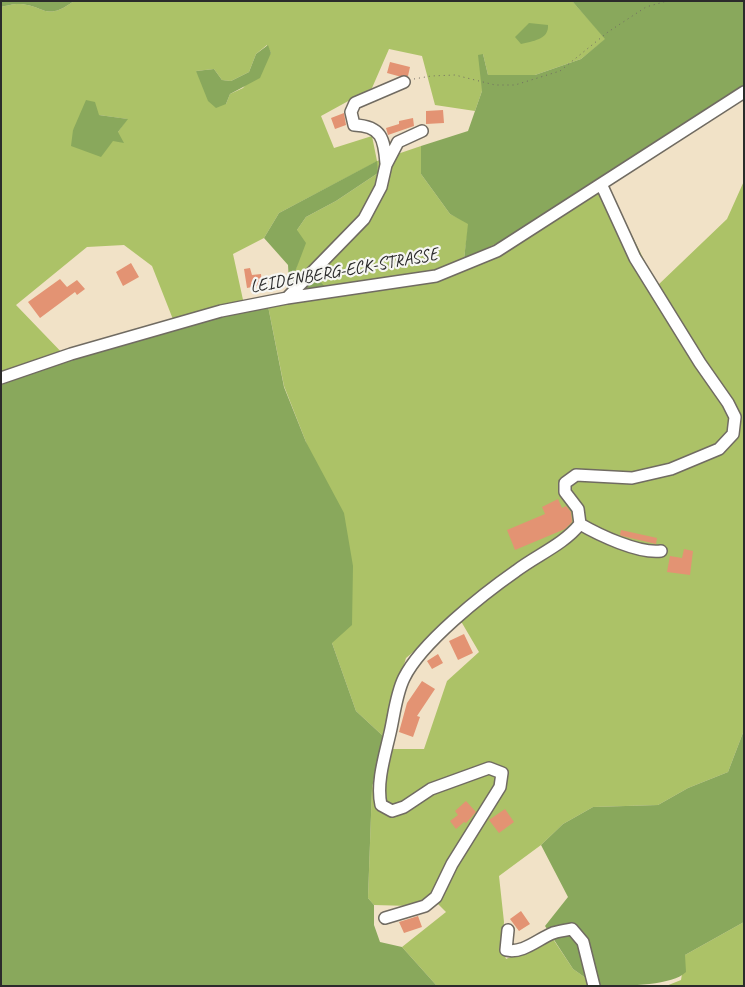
<!DOCTYPE html>
<html>
<head>
<meta charset="utf-8">
<style>
  body { margin:0 }
  #map { position:relative; width:745px; height:987px; overflow:hidden; background:#f1e2c7; font-family:Caveat,sans-serif }
  canvas { display:block }
  .frame { position:absolute; inset:0; border:2px solid #2b2b2b; pointer-events:none }
</style>
</head>
<body>
<div id="map">
<canvas width="745" height="987"></canvas>
<div class="frame"></div>
</div>
<script>
const ctx = document.querySelector('canvas').getContext('2d');
ctx.lineJoin = 'round';
function fillPath(path, color) {
  ctx.fillStyle = color;
  ctx.fill(path, 'evenodd');
}
function strokePath(path, color, width, dash) {
  ctx.strokeStyle = color;
  ctx.lineWidth = width;
  ctx.lineCap = dash ? 'butt' : 'round';
  ctx.setLineDash(dash || []);
  ctx.stroke(path);
}
function label(font, color, halo, rows, align = 'center') {
  ctx.font = font + ' Caveat,sans-serif';
  ctx.lineWidth = 4.5;
  ctx.setLineDash([]);
  ctx.textBaseline = 'middle';
  ctx.strokeStyle = halo;
  ctx.fillStyle = color;
  for (const [text, x, y, turn = 0] of rows) {
    ctx.save();
    ctx.translate(x, y);
    ctx.rotate((+turn || 0) * Math.PI / 180);
    ctx.textAlign = isNaN(turn) ? turn : align;
    if (halo) ctx.strokeText(text, 0, 0);
    ctx.fillText(text, 0, 0);
    ctx.restore();
  }
}
const green = new Path2D(`
  M74 1H572L606 39 581 59 535 75H488L483 54 482 91 475 111 435 105 422 56 389 49 372 88 321 116 334 148 372 136 377 161 421 146V174L450 214 469 223 464 258 603 177 657 286 727 219 744 181V730L728 772 688 788 658 805 593 807 563 824 541 845 499 876 504 922 502 946 506 959 553 939 573 969 590 981 592 986H437L402 947 446 912 430 896 410 906 374 905 368 898 372 788 382 749H424L447 681 479 652 462 623 449 622 406 658 383 736 356 711 332 643 306 442 284 386 268 306 316 277 295 272 299 258 297 230 306 217 336 201 378 173 376 162 279 213 264 238 233 254 245 309 176 327 152 266 124 245 87 247 16 305 68 359 1 385V7C6 6 12 4 17 4 45 4 44 23 74 1ZM267 45 271 53 243 88 230 94 226 104 196 71 214 69 222 80 231 81 249 72 256 54ZM99 115 127 119 118 132 73 130Z
  M744 922V986H666L681 980 685 955Z`);
const forest = new Path2D(`
  M1 1H74C44 23 45 4 17 4 12 4 6 6 1 7Z
  M572 1H744V88L509 237 464 259 468 224 450 214 421 174V146L468 131 482 91 478 55 483 54 488 75H535L581 59 605 39Z
  M529 23 548 25C549 40 532 41 521 44L515 37Z
  M268 45 271 53 260 78 230 94 226 104 216 108 208 101 196 71 214 69 222 80 231 81 249 72 256 54Z
  M86 100 95 102 99 115 128 119 118 132 124 143 113 141 101 157 71 146 73 130Z
  M377 161 378 173 336 201 306 217 297 230 306 243 295 272 316 277 327 289 290 300 288 265 264 238 279 213Z
  M268 306 284 387 306 442 344 513 353 566 352 625 332 643 356 711 383 736 372 788 368 898 374 905V925L380 942 402 947 437 986H1V385L68 359 245 309Z
  M744 730V922L685 955 686 972C671 987 618 986 592 986L590 981 573 969 545 926 568 897 541 845 563 824 593 807 658 805 688 788 728 772Z`);
const building = new Path2D(`
  M390 62 410 67 408 76H398L387 73Z
  M443 110 444 123 426 124V111Z
  M344 113 346 125 335 129 331 118Z
  M413 118 414 126 388 135 386 128 399 124V121Z
  M131 263 139 277 123 286 116 272Z
  M250 268 252 275 261 274 262 285 247 288 244 269Z
  M60 279 67 287 77 280 85 289 77 295 75 292 40 318 28 302Z
  M558 499 562 508 566 506 571 512 572 522 565 529 515 550 507 530 545 514 542 507Z
  M621 530 657 538 656 544 622 536 620 535Z
  M684 549 693 551 690 575 667 572 670 556 682 558Z
  M464 634 473 653 458 660 449 641Z
  M438 654 443 663 432 669 427 661Z
  M422 681 435 689 417 716 420 717 413 737 399 732 407 703Z
  M466 801 476 812 466 823 464 822 456 829 450 821 458 815 455 811Z
  M505 809 514 822 499 833 489 820Z
  M521 911 530 924 519 931 510 919Z
  M418 916 422 927 404 933 399 922Z`);
const path = new Path2D(`
  M414 79 431 76 455 75 495 85H515L560 71 608 32 646 7 667 1`);
const minor = new Path2D(`
  M386 163C384 139 382 126 354 125L351 112 355 103 404 82
  M602 186 635 258 700 363 728 403 735 417 733 434 719 449 671 469 632 478 576 475 565 483V492L578 509 580 524C599 535 639 554 661 551
  M287 298 364 219 381 187 386 165 398 142 422 131
  M1 378 71 354 221 311 287 298 436 276 497 251 744 92
  M385 918 425 906 436 897 452 864 500 787 502 773 489 768 431 789 404 807 392 811 381 805C376 783 385 755 390 733 394 716 396 694 404 678 421 643 483 594 516 571 537 555 563 545 580 524
  M508 930 506 950C523 954 538 939 553 933 559 931 566 930 572 929L583 942 594 986`);
const streetNames = [
  ["LEIDENBERG-ECK-STRASSE",344,271,-10]
];
fillPath(green, '#acc267');
fillPath(forest, '#89a85c');
fillPath(building, '#e39373');
strokePath(minor, '#706b62', 14);
strokePath(path, '#706b62', 1, [1, 4]);
strokePath(minor, '#fff', 11);
label('18px', '#2b2b2b', '#f6f6f2', streetNames);
</script>
</body>
</html>
